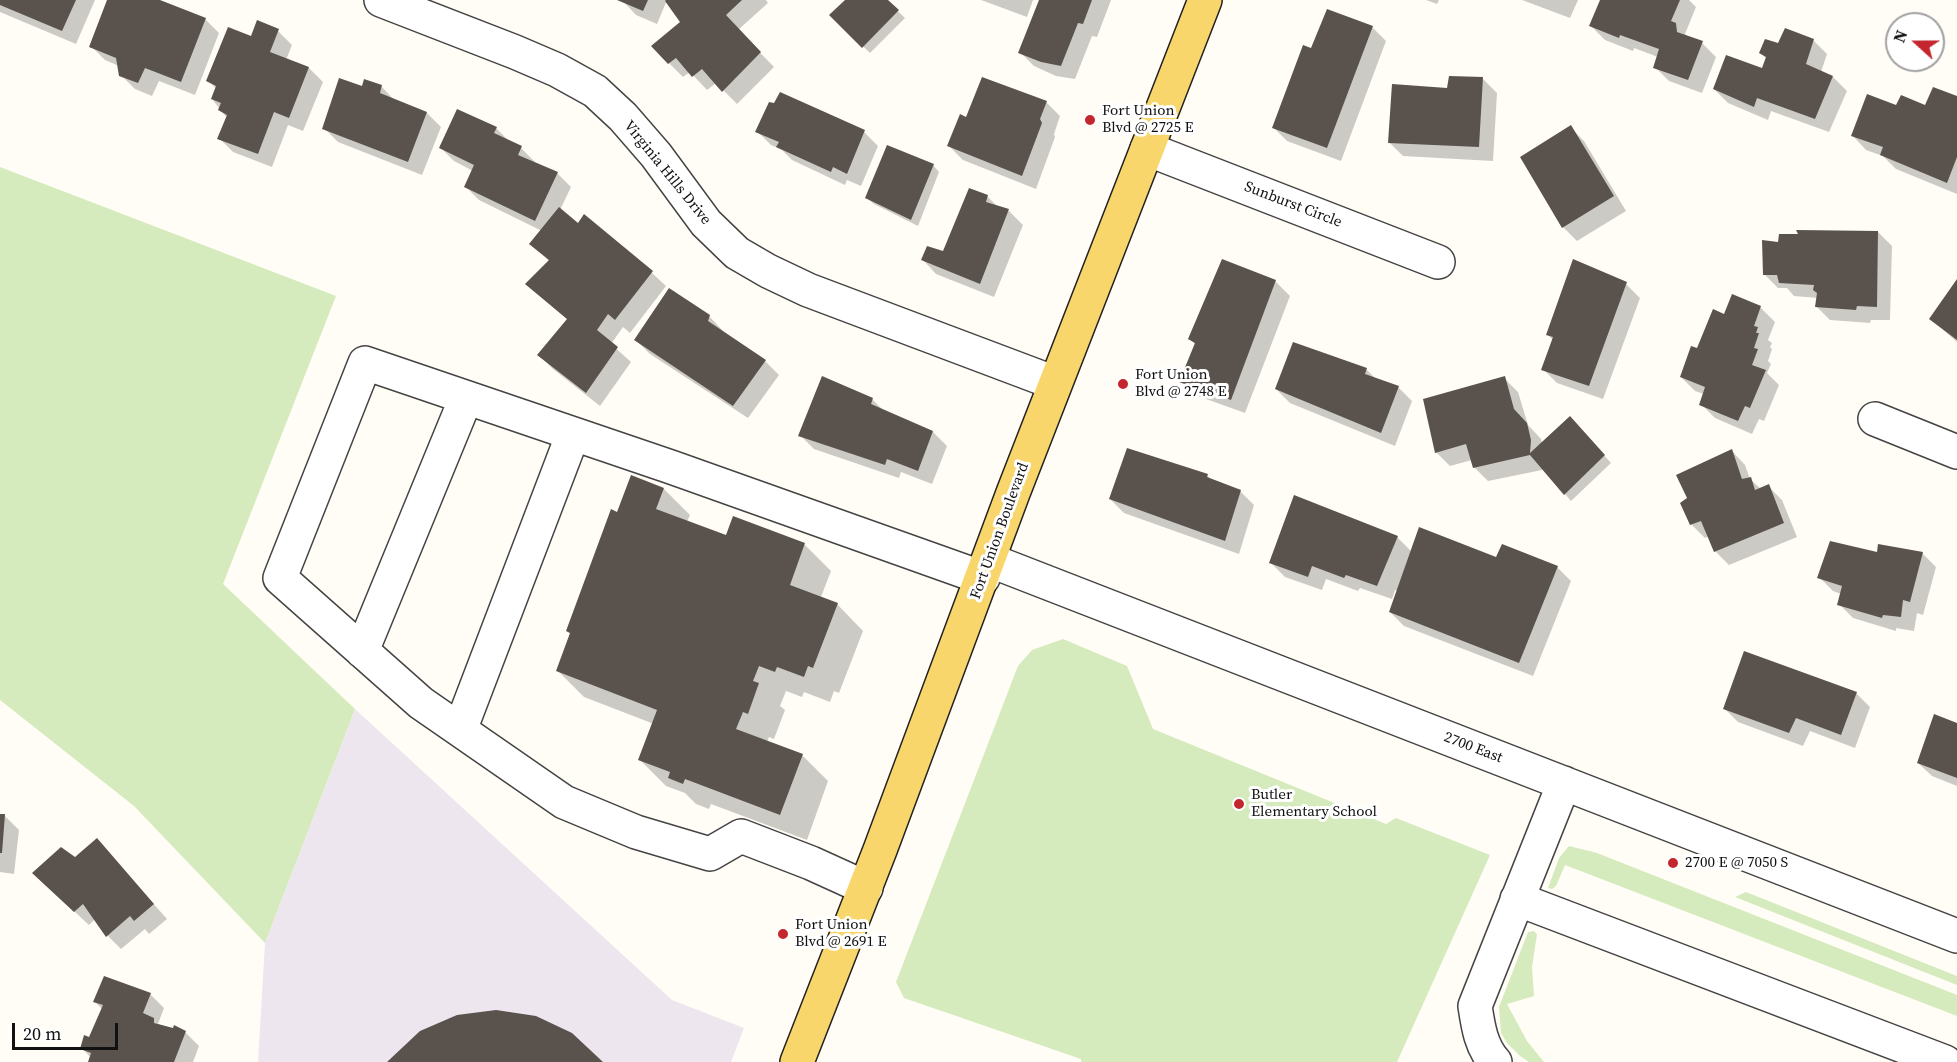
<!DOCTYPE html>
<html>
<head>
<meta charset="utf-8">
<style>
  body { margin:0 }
  #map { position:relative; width:1957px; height:1062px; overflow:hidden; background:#fffdf5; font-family:"Source Serif 4",serif }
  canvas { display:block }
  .north { position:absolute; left:1885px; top:12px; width:60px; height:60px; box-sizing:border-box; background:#fff; border:2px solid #a0a0a0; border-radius:50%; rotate:291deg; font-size:16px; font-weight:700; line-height:24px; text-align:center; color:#111 }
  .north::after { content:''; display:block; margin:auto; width:21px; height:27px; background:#c4262e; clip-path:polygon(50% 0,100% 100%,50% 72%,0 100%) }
  .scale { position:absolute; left:12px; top:1023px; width:106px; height:27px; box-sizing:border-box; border:3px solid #111; border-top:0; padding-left:8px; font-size:18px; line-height:21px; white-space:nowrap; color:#111; -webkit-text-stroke:4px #fff; paint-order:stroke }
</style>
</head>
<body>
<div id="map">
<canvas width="1957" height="1062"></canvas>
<div class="north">N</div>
<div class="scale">20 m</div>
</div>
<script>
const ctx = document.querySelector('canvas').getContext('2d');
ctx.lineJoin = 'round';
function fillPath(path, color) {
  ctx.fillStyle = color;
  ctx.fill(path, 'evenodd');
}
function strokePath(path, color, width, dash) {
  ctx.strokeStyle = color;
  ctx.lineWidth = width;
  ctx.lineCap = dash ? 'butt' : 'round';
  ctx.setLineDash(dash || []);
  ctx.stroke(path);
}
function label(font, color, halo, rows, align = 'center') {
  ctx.font = font + ' "Source Serif 4",serif';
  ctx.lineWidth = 6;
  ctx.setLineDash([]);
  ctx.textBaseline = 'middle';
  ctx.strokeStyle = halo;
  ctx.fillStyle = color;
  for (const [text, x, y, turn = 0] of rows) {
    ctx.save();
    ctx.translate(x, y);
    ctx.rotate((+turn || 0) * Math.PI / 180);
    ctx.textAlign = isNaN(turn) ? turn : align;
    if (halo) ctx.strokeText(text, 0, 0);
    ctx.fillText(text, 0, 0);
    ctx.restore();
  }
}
const industrial = new Path2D(`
  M355 709 672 1000 744 1028 731 1062H258L265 943Z`);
const green = new Path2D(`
  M0 167 336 296 223 584 355 709 265 943 134 806 0 700Z
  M1063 639 1127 666 1153 729 1386 824 1396 818 1490 855 1397 1062H1081V1059L904 998 896 982 1018 666 1032 650Z
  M1569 846 1597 853 1957 995V1016L1565 865 1556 886 1552 889 1548 888 1559 858Z
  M1746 892 1957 976V985L1735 897Z
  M1534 931 1537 934 1532 967 1534 996 1507 1004 1527 1041 1544 1062H1529L1520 1056 1507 1043 1501 1033 1499 1007 1528 932Z`);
const shadow = new Path2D(`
  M0 0H95L76 44 0 12Z
  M109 0H156L205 19 219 33 195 95 159 81 152 96 135 89 121 75 119 66 105 60 91 46Z
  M622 0H667L657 24 636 15Z
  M669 0H766L768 3 738 30 774 67 737 104 716 83 707 90 690 72 683 77 669 63 682 22Z
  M847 0H886L905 18 870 53 831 15Z
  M981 0H1033L1027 17Z
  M1038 0H1111L1097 37 1092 36 1075 79 1056 76 1034 66 1020 52 1040 1Z
  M1426 0H1439L1437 4Z
  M1522 0H1578L1570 18Z
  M1601 0H1689L1696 7 1685 34 1689 38 1702 43 1716 57 1702 93 1669 81 1655 67 1658 57 1634 48 1633 51 1605 40 1591 26Z
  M1328 11 1373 28 1386 41 1341 161 1287 141 1273 127 1312 50Z
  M258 22 278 31 292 45 286 60 309 68 323 82 303 131 288 125 272 167 233 152 219 138 227 118 212 99 217 89 207 80 252 39Z
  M1813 40 1827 54 1821 72 1833 77 1847 91 1829 132 1771 111 1768 120 1728 103 1714 89 1763 69 1767 59 1761 53 1779 45Z
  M1483 79 1497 93 1493 161 1403 156 1389 142 1448 90Z
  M382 87 395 101 427 113 441 127 422 175 338 142 324 128 363 88Z
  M1957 97V194L1896 169 1883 156 1866 150 1853 136 1897 107H1926Z
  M1046 102 1060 116 1054 134 1055 137 1036 189 963 160 949 146 966 119Z
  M1570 127 1584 141 1626 211 1577 241 1563 227Z
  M496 128 510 142 521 148 535 162 534 164 557 173 571 187 560 210 578 226 652 273 666 286 630 333 623 327 611 344 631 362 600 406 553 369 539 355 568 320 527 284 549 261 531 244 542 231 479 200 465 186 473 171 454 161 440 147Z
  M757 131 864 132 878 146 861 186 847 180 845 185 792 160 782 150 771 145Z
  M933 165 939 172 918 226 874 204 867 198Z
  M987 196 999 208 1009 211 1023 225 994 297 936 274 923 260 944 253Z
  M1878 232 1892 246 1890 320H1871L1870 323 1830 320 1816 306 1818 298 1794 296 1787 288H1778L1764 274 1779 244Z
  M1223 261 1276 282 1290 296 1245 413 1195 395 1181 381 1196 345 1190 339Z
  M1957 282V342L1931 319Z
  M1626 284 1640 298 1603 399 1557 383 1543 369 1553 340 1548 335Z
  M1733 296 1761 308 1775 322 1768 340 1772 343 1770 347 1772 349 1768 361 1771 364 1767 373 1779 385 1764 421 1759 419 1752 434 1715 418 1701 404 1704 394 1695 391 1681 377 1698 350 1725 316Z
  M709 316 723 331 722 332 765 361 779 375 748 418 650 354 636 340Z
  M1366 369 1377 380 1398 387 1412 401 1395 446 1290 403 1276 389Z
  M1504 378 1518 392 1528 425 1541 439 1542 444 1577 425 1611 463 1571 501 1542 467V470L1488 481 1474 467 1472 460 1450 466 1436 452Z
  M872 399 885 412 933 432 947 446 932 484 901 472 899 478 814 449 800 435Z
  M1732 451 1745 465 1750 479 1761 489 1768 486 1782 500 1797 537 1729 565 1715 551 1709 536 1705 538 1691 524 1689 498Z
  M1207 475 1212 481 1240 491 1254 505 1239 554 1124 513 1110 499Z
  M664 489 690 515 687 522 727 537 804 544 831 571 821 597 837 604 863 631 839 693 834 691 830 702 804 692 802 697 786 691 780 706 785 710 774 739 769 737 767 742 802 755 828 781 807 840 711 804 709 809 696 804 685 793 666 786 640 760 654 724 584 697 558 671 571 634 567 631 618 513Z
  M1397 537 1412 552 1557 567 1571 581 1533 676 1404 626 1390 612 1398 591 1395 590 1392 599 1360 588 1358 591 1326 579 1322 590 1285 577 1271 563Z
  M1922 553 1936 567 1923 615 1917 613 1914 631 1896 628V631L1853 618 1839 604 1841 594 1833 591 1819 577 1878 554Z
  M1856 693 1870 707 1855 748 1810 731 1803 746 1738 722 1724 708Z
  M1957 725V786L1932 776 1918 763Z
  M0 815 5 816 19 830 14 874 0 872Z
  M97 840 167 919 149 934 145 929 121 949 108 936 95 919 89 925 48 887 75 859Z
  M150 994 164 1008 158 1024 185 1032 199 1046 193 1062H90L91 1058 82 1048 90 1039 103 1010 95 1002Z`);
const building = new Path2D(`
  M0 0H76L62 31 0 5Z
  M107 0H160L206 18 181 82 145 68 138 83 119 76 116 58 89 47Z
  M617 0H648L643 11Z
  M666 0H742L726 15 761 52 722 92 702 69 692 77 676 58 668 64 651 46 680 22 665 1Z
  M845 0H888L899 10 862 48 829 15Z
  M1039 0H1092L1083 24 1078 23 1061 66 1041 62 1018 53Z
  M1600 0H1680L1671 21 1676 23 1677 32 1703 41 1688 80 1653 68 1659 49 1620 35 1619 38 1589 26Z
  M1327 9 1373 26 1327 148 1272 128 1303 45 1311 48Z
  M257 20 279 29 270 52 309 67 289 118 274 112 258 154 217 139 227 115 218 110 221 103 211 99 216 86 206 81 228 27 251 36Z
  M1785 28 1814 39 1806 64 1833 76 1815 119 1757 98 1754 107 1713 89 1726 55 1762 68 1766 57 1759 53 1765 39 1778 43Z
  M1449 76 1483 77 1479 147 1388 143 1392 84 1447 88Z
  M982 77 1047 101 1040 119 1042 123 1022 176 947 146 960 114 966 117Z
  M339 78 362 86 364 79 382 85 380 93 427 112 408 162 322 129Z
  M1933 87 1957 96V157L1947 183 1880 155 1883 147 1851 136 1867 94 1896 105 1901 95 1925 105Z
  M780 92 865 130 847 174 833 167 831 172 776 147 779 142 755 132 769 102 774 103Z
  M457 109 497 127 494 133 522 146 518 155 558 172 535 221 464 187 474 165 439 148Z
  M1571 125 1614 196 1562 228 1520 157Z
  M887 145 934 164 911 220 865 198Z
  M969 188 988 195 986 202 1009 209 980 284 921 260 927 246 943 251Z
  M559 207 578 223 584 214 653 271 615 320 608 314 597 330 618 347 586 393 537 355 567 319 525 284 549 260 529 244Z
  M1796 230 1878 231 1877 307 1857 306 1856 310 1815 307 1817 293 1813 290 1814 285 1779 283 1777 275H1763L1762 240 1778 242 1779 234H1798Z
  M1222 259 1276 280 1231 400 1179 382 1195 343 1188 339Z
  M1573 259 1627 282 1589 386 1541 370 1553 337 1546 335Z
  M1957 279V340L1929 319Z
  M669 288 710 315 708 321 766 360 733 406 634 340Z
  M1732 294 1761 306 1754 326 1758 327 1756 333H1759L1754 348 1758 349 1752 365 1766 370 1750 408 1745 406 1738 421 1699 405 1705 387 1680 377 1691 346 1697 348 1713 309 1724 314Z
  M1293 342 1367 368 1365 374 1399 386 1381 433 1275 389Z
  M822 376 873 398 871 404 933 431 918 471 887 459 885 465 798 436Z
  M1505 376 1514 409 1527 423 1531 440 1530 453 1570 416 1605 455 1564 495 1530 455 1473 468 1466 444 1435 453 1423 399Z
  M1127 448 1208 474 1207 477 1241 490 1225 541 1109 499Z
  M1732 449 1742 479 1751 477 1755 490 1769 484 1784 523 1714 552 1701 521 1690 525 1680 503 1687 498 1676 475Z
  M631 475 664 488 656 509 726 535 733 516 805 543 790 585 838 603 813 668 808 666 804 677 777 667 775 672 759 666 753 681 759 683 748 714 743 712 736 729 803 754 780 815 685 779 683 784 668 778 670 772 638 760 657 710 556 671 570 633 566 631 611 509 617 512Z
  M1294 495 1398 536 1377 586 1346 575 1344 578 1312 566 1308 577 1269 563Z
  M1419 527 1496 557 1502 544 1558 566 1519 663 1389 612Z
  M1830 541 1877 552 1878 544 1923 552 1910 602 1903 600 1901 617 1883 615 1882 618 1837 605 1842 586 1817 578Z
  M1744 651 1857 692 1841 735 1796 718 1789 733 1723 709Z
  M1934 714 1957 723V778L1917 763Z
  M0 814H5L2 853H0Z
  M97 838 154 904 134 921 130 916 106 937 83 904 74 912 32 873 61 847 75 857Z
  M104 976 151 993 143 1013 154 1018V1023L173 1028 174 1025 186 1031 174 1062H88L91 1053 80 1049 84 1035 89 1037 103 1005 93 1002Z
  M496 1010 536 1016 572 1033 603 1062H387L420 1031 457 1015Z`);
const minor = new Path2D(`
  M381 0 515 52 557 70 595 91 623 117 656 155 706 223 737 253 768 271 808 290 1055 383
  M1147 149 1438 262
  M1875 419 1957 452
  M989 560 1957 936
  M362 651 466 398
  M460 730 573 434
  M866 888 811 863 741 836 710 854 636 832 564 802 421 703 280 578 365 363 671 467 983 578
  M1517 899 1945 1062
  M1495 1062C1481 1047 1478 1026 1475 1006L1564 783`);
const major = new Path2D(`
  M797 1062 880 850 1013 493 1205 0`);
const markers = [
  [1090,120,6,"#c4262e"],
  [1123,384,6,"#c4262e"],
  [1239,804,6,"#c4262e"],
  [1673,863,6,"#c4262e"],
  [783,934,6,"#c4262e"]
];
const poiNames = [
  ["Fort Union",1102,111],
  ["Blvd @ 2725 E",1102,128],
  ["Fort Union",1135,375],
  ["Blvd @ 2748 E",1135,392],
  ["Butler",1251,795],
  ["Elementary School",1251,812],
  ["2700 E @ 7050 S",1685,863],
  ["Fort Union",795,925],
  ["Blvd @ 2691 E",795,942]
];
const streetNames = [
  ["Virginia Hills Drive",667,173,51],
  ["Sunburst Circle",1293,205,21],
  ["Fort Union Boulevard",1000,531,-70],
  ["2700 East",1473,748,21]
];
fillPath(industrial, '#eee6ef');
fillPath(green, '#d5ebbd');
fillPath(shadow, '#0003');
fillPath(building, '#5a524d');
strokePath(minor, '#444', 36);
strokePath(major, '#222', 36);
strokePath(minor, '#fff', 33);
strokePath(major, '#f9d66b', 33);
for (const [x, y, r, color] of markers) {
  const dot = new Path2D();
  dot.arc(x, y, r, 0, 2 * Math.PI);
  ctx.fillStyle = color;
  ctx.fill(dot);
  strokePath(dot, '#fff', 2);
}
label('15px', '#111', '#fff', poiNames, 'left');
label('15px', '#111', '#fff', streetNames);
</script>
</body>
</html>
